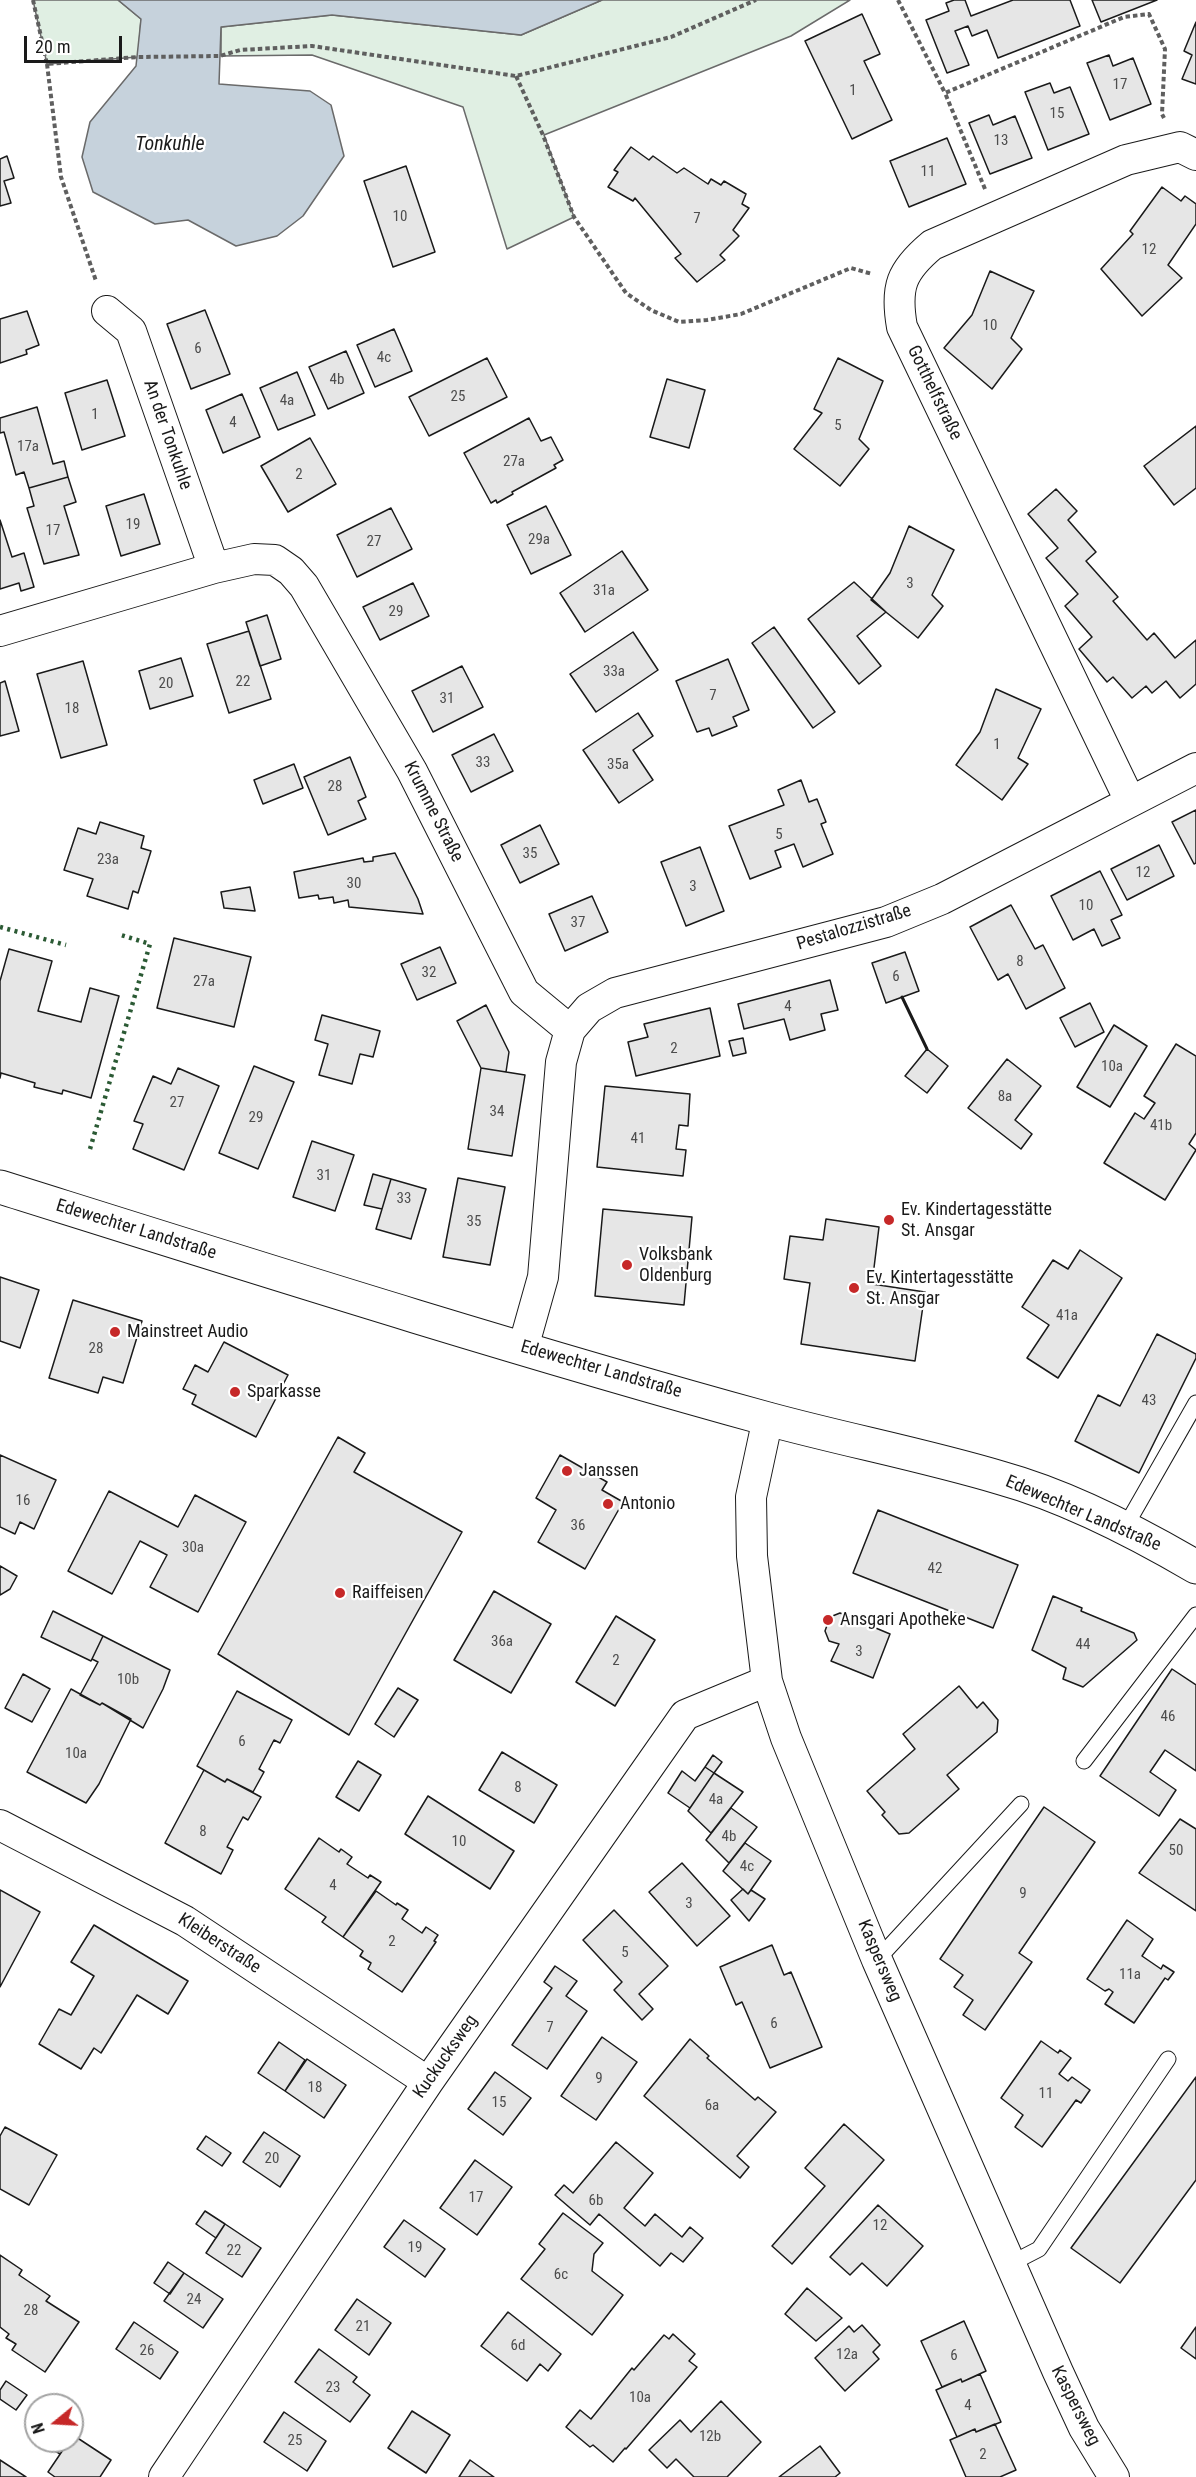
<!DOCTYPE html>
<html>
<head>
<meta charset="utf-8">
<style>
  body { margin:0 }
  #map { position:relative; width:1196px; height:2477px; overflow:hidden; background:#fff; font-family:"Roboto Condensed",sans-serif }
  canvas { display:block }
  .north { position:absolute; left:24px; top:2393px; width:60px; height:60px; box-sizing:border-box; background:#fff; border:2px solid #a3a3a3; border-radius:50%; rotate:252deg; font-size:16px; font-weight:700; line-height:24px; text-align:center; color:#1a1a1a }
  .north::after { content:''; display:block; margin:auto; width:21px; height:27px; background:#c62828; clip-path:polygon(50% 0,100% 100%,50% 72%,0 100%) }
  .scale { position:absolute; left:24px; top:36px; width:98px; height:27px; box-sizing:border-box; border:3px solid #1a1a1a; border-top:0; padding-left:8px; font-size:18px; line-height:21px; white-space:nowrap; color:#1a1a1a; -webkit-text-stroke:4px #fff; paint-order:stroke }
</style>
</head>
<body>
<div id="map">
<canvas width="1196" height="2477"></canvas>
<div class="north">N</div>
<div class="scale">20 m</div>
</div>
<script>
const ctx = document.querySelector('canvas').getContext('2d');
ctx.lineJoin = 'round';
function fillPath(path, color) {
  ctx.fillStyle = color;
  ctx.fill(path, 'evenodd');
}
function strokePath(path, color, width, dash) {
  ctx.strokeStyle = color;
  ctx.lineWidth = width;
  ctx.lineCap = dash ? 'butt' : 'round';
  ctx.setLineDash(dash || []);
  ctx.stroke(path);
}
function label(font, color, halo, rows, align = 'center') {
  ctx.font = font + ' "Roboto Condensed",sans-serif';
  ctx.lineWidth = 4.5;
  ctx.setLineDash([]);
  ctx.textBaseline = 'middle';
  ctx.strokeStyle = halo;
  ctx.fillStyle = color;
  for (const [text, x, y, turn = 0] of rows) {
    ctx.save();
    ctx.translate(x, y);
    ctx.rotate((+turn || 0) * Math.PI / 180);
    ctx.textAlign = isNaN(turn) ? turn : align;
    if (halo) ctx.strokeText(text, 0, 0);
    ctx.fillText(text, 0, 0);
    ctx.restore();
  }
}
const green = new Path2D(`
  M33 0H118L141 19 138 57 47 64Z
  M602 0H850L791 36 544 135 574 217 507 249 463 107 312 55 221 56V27L332 15 521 35Z`);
const water = new Path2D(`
  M118 0H602L521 35 332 15 221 27 219 84 310 91 331 105 344 156 303 216 277 236 236 246 188 220 155 224 93 192 82 157 90 122 136 66 141 19Z`);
const building = new Path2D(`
  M954 0H965L971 16 1013 0H1070L1080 26 998 58 987 30 972 36 968 26 955 31 969 65 947 73 926 20 949 11 946 3Z
  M1092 0H1157L1101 22Z
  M862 14 880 54 864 61 892 120 852 139 805 41Z
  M1196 22V84L1182 79 1192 55 1184 51Z
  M1109 55 1113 66 1133 58 1151 104 1110 120 1087 63Z
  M1050 83 1054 93 1070 87 1089 134 1048 150 1025 92Z
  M989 115 993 125 1015 116 1032 158 990 174 969 123Z
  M947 138 966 184 909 207 890 161Z
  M631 147 649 160 653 156 677 173 684 168 708 184 711 179 721 185 724 181 746 194 742 204 749 208 733 230 739 236 720 255 725 260 697 282 675 258 681 254 635 198 633 201 608 187 618 172 614 170Z
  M7 156 14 178 4 181 11 203 0 206V159Z
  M406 166 435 252 393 267 364 181Z
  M1162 187 1181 201 1185 196 1196 204V224L1168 265 1182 278 1142 316 1101 269 1133 234 1130 231Z
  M990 271 1034 291 1011 338 1022 349 992 389 944 348 972 315Z
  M205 310 230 374 191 389 167 324Z
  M27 311 39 345 26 350 27 354 0 363V319Z
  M394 329 412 371 375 387 357 345Z
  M346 351 364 393 328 409 309 367Z
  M487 358 507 397 429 436 409 397Z
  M838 358 883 381 859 439 869 449 840 486 794 449 822 413 814 409Z
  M297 372 315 415 278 430 260 388Z
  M667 379 705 390 689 448 650 437Z
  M107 380 125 436 82 450 65 393Z
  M242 394 260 437 223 453 206 410Z
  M37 407 53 464 64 461 68 477 29 488 24 472 16 475 4 432 0 433V418Z
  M529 418 541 441 551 437 563 460 554 465 556 468 512 492 513 494 497 503 496 500 491 503 464 453Z
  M1196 426V488L1174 505 1144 466Z
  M310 438 336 484 288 512 261 466Z
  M68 477 76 502 64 506 79 555 44 564 27 508 34 506 29 488Z
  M1056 489 1077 511 1068 520 1096 552 1086 561 1118 597 1113 601 1147 640 1154 633 1175 658 1196 640V684L1180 698 1166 681 1152 693 1146 686 1132 698 1113 677 1107 682 1079 649 1092 637 1065 606 1078 594 1046 558 1058 548 1028 514Z
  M144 494 160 544 121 556 106 506Z
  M546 506 571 555 531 574 507 525Z
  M391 508 412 549 357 577 337 535Z
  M0 520 12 557 24 553 34 587 21 591 19 583 0 589Z
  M909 526 954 550 932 595 943 606 918 638 871 600 890 573Z
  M622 551 648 590 585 632 560 593Z
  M854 582 886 612 857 636 881 666 859 684 808 619Z
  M413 583 429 616 380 640 363 607Z
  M267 615 281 659 260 666 246 622Z
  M774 627 835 712 813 728 752 643Z
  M249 631 271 699 229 713 207 644Z
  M633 632 658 670 596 712 570 674Z
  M181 658 193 696 150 709 139 671Z
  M728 659 749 710 733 717 737 726 712 736 709 728 697 732 676 681Z
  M83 661 107 745 61 758 37 674Z
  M462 666 483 707 433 732 412 691Z
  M5 681 19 731 0 736V683Z
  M996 689 1041 709 1018 758 1028 764 1002 800 956 765 980 732Z
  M638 713 653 736 633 750 653 780 619 803 583 750Z
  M494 734 513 771 471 792 452 755Z
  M350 757 366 797 358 801 366 819 328 835 304 777Z
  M294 764 303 788 263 804 254 780Z
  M801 780 809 802 817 799 826 822 821 824 833 854 803 867 794 844 775 851 781 867 750 879 729 826 784 805 778 790Z
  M1196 810V863L1194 864 1172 822Z
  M100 822 144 836 141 848 151 851 138 893 133 891 128 909 87 896 93 879 64 870 78 828 96 834Z
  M540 825 559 864 520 883 501 845Z
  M1159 845 1174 876 1127 900 1111 869Z
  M700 847 724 911 686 926 661 862Z
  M395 853 418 899 423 914 349 907 348 900 334 903 333 897 319 899 318 895 299 898 294 872 363 858 364 862 373 861V857Z
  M1100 871 1122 915 1111 920 1120 938 1102 946 1094 929 1073 940 1051 896Z
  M250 887 255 911 224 908 221 892Z
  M592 896 608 932 565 951 549 914Z
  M1011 905 1035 949 1043 945 1065 988 1026 1009 1008 974 998 980 970 927Z
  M174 938 251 957 234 1027 157 1008Z
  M440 947 456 983 417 1000 401 964Z
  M9 949 52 961 38 1011 81 1022 90 988 119 996 91 1098 63 1090 62 1094 34 1087 35 1083 1 1073 0 1078V981Z
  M905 952 919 991 886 1003 872 963Z
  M830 980 838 1010 821 1014 825 1030 790 1040 784 1019 744 1029 738 1004Z
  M1090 1003 1104 1032 1075 1047 1060 1018Z
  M486 1005 509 1052 506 1072 481 1068 457 1021Z
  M710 1008 720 1056 636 1076 628 1042 648 1037 644 1024Z
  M322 1015 380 1031 373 1057 360 1054 352 1084 319 1075 328 1044 315 1040Z
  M1114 1025 1147 1046 1110 1107 1077 1087Z
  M743 1038 746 1053 733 1056 729 1041Z
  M1176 1044 1196 1056V1133L1189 1144 1196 1150 1165 1200 1104 1163 1135 1113 1144 1119 1155 1103 1144 1096Z
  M927 1049 948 1066 927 1093 905 1076Z
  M1007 1059 1041 1086 1015 1120 1032 1134 1021 1149 968 1108Z
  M254 1066 294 1082 258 1169 219 1153Z
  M178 1068 219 1086 184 1170 133 1149 143 1124 134 1121 153 1076 171 1084Z
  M481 1068 525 1075 512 1156 468 1149Z
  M605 1086 690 1094 688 1126 679 1125 676 1149 686 1150 683 1176 597 1167Z
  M312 1141 354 1155 335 1211 293 1197Z
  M373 1174 391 1179 382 1209 364 1205Z
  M458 1178 505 1187 490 1265 443 1257Z
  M391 1179 426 1189 411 1239 376 1229Z
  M603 1209 692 1217 684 1305 595 1296Z
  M826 1219 879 1227 872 1284 925 1292 915 1361 801 1344 810 1283 784 1279 790 1236 823 1240Z
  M1080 1250 1122 1278 1058 1378 1027 1358 1049 1325 1022 1307 1053 1260 1068 1269Z
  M0 1277 39 1290 20 1348 0 1341Z
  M73 1300 142 1321 123 1383 103 1377 98 1393 49 1378Z
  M1157 1334 1196 1354V1358L1139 1473 1075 1441 1098 1395 1120 1406Z
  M224 1342 288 1375 256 1437 192 1404 196 1395 183 1389 195 1365 208 1372Z
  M338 1437 365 1453 354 1472 462 1532 349 1735 218 1654Z
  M0 1455 56 1480 34 1529 20 1522 15 1534 0 1527Z
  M560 1455 607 1482 602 1490 623 1502 585 1569 538 1542 556 1510 536 1498Z
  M109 1491 178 1527 195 1495 246 1522 198 1612 150 1587 167 1555 140 1541 112 1594 68 1571Z
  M878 1510 1018 1565 993 1628 853 1573Z
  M0 1566 17 1576 10 1589 0 1595Z
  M494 1591 551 1624 511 1693 454 1660Z
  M1053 1596 1082 1608 1081 1611 1134 1633 1137 1640 1083 1687 1063 1679 1066 1668 1032 1650Z
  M53 1611 103 1636 91 1661 41 1637Z
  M840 1613 890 1634 873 1678 831 1661 839 1644 829 1641 825 1631 830 1617Z
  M616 1616 655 1640 615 1706 576 1682Z
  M103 1636 170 1670 163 1689 143 1728 102 1703 100 1705 80 1695 98 1662 92 1659Z
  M1172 1669 1196 1685V1771L1165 1750 1150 1772 1176 1790 1159 1816 1100 1776Z
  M23 1674 50 1689 32 1722 5 1708Z
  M959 1686 977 1708 983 1702 998 1720 997 1732 947 1775 959 1789 909 1833 899 1834 882 1815 885 1812 867 1791 915 1749 903 1734Z
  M398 1688 418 1700 394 1737 375 1724Z
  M71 1689 100 1705 102 1703 131 1719 99 1784 86 1803 27 1772Z
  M237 1691 292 1720 280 1743 274 1740 259 1769 264 1772 253 1792 227 1779 225 1782 197 1766Z
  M502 1752 557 1785 534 1823 479 1790Z
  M713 1755 722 1762 714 1773 705 1767Z
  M358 1761 381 1775 359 1811 336 1797Z
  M705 1767 714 1773 690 1808 668 1793 682 1771 695 1781Z
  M204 1770 225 1782 227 1779 261 1797 248 1820 243 1817 227 1847 233 1850 221 1874 165 1843Z
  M714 1773 743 1792 711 1833 688 1811Z
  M428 1796 514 1851 490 1889 405 1834Z
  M1044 1807 1095 1842 1019 1953 1032 1962 985 2030 963 2015 973 2000 954 1987 963 1975 940 1959Z
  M731 1808 757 1827 729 1863 706 1840Z
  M1180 1819 1196 1829V1911L1139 1873Z
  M319 1838 339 1852 341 1849 352 1857 347 1864 368 1878 370 1875 381 1882 343 1937 322 1922 326 1917 285 1889Z
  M745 1843 771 1861 748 1894 723 1871Z
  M682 1863 730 1916 697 1946 649 1892Z
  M743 1889 748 1894 751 1890 765 1899 749 1921 731 1900Z
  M0 1890 40 1912 0 1987Z
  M376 1891 396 1905 397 1903 408 1910 402 1919 422 1933 426 1927 438 1935 434 1941 436 1942 402 1992 368 1969 371 1963 360 1956 363 1951 343 1937Z
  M614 1910 668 1966 639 1994 653 2009 642 2020 614 1990 622 1982 583 1940Z
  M1127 1920 1153 1939 1142 1956 1161 1969 1163 1965 1174 1972 1168 1980 1165 1978 1134 2023 1105 2004 1113 1992 1109 1989 1105 1991 1087 1979Z
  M94 1925 188 1981 168 2014 137 1995 101 2053 94 2048 81 2069 39 2044 59 2009 71 2015 94 1976 71 1962Z
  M772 1945 784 1975 791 1972 822 2047 770 2068 742 2002 736 2005 720 1967Z
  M555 1966 577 1981 566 1996 587 2011 547 2069 512 2045 552 1988 544 1982Z
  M602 2037 637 2062 596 2120 561 2096Z
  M690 2039 709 2056 707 2058 755 2100 758 2097 776 2112 737 2156 749 2167 740 2178 644 2096Z
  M1041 2041 1058 2053 1060 2050 1071 2058 1059 2074 1068 2081 1072 2077 1090 2090 1081 2103 1076 2100 1042 2147 1015 2127 1023 2115 1001 2098Z
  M279 2042 305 2060 285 2091 258 2073Z
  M307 2059 346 2085 324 2118 285 2091Z
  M495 2072 531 2098 503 2135 468 2109Z
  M1196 2077V2180L1120 2283 1071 2248Z
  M844 2124 884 2160 792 2264 772 2246 825 2186 805 2168Z
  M5 2127 57 2155 29 2205 0 2189V2136Z
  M264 2132 300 2156 280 2187 243 2162Z
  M206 2136 231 2153 222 2166 197 2149Z
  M616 2142 653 2173 624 2208 645 2226 655 2214 682 2237 690 2227 703 2238 683 2262 671 2253 660 2266 599 2214 590 2225 555 2195 564 2185 573 2193Z
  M475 2160 512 2187 477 2235 440 2208Z
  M878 2205 923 2246 887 2286 862 2263 850 2275 830 2257Z
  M205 2211 225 2224 216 2238 196 2224Z
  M563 2213 603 2243 594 2254 592 2271 623 2295 592 2335 521 2279 545 2249 539 2244Z
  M404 2220 445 2249 425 2277 384 2247Z
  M225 2224 261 2248 242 2277 206 2253Z
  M0 2255 22 2270 19 2275 50 2296 46 2301 79 2322 45 2372 12 2350 16 2344 6 2338 9 2334 0 2327Z
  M168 2262 184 2273 170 2294 154 2283Z
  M184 2273 223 2299 203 2328 164 2301Z
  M807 2288 842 2318 816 2341 785 2314Z
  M357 2299 391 2323 369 2355 335 2330Z
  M508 2312 561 2354 548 2371 540 2364 527 2381 481 2346Z
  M964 2321 986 2371 962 2382 961 2379 942 2387 921 2341Z
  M134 2322 178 2352 160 2379 116 2349Z
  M862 2325 880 2345 873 2352 879 2359 845 2391 815 2358 849 2326 854 2332Z
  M1196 2327V2359L1181 2348Z
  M673 2334 695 2354 689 2361 697 2367 626 2449 625 2448 613 2462 593 2445 590 2447 566 2427 580 2410 591 2419 632 2368 634 2370 664 2335 669 2339Z
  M319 2349 357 2377 353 2382 370 2395 350 2422 295 2382Z
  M980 2374 1001 2422 976 2432 975 2429 957 2437 936 2390 961 2379 962 2382Z
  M6 2381 27 2395 16 2410 0 2399V2390Z
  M721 2401 761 2442 727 2477H694L676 2459 667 2468 649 2450 680 2420 691 2432Z
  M412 2411 450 2435 426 2473 388 2448Z
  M284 2412 326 2441 307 2471 264 2442Z
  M995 2424 1016 2470 1000 2477H966L950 2440 975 2429 976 2432Z
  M73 2435 111 2460 100 2477H55L48 2472 69 2441H72Z
  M40 2441H69L60 2454Z
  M820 2446 840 2473 835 2477H779Z
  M0 2460 26 2477H0Z
  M470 2460 494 2477H459Z`);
const path = new Path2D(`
  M33 0 47 64 138 57 220 56 240 50 312 46 516 76 671 37 756 0
  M898 0 945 93
  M47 64 61 177 96 281
  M516 76 543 135 574 217 626 293 651 310 679 322 707 320 741 314 851 268 872 274
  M985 189 945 93 1124 17 1149 14 1165 49 1162 114 1164 118`);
const lane = new Path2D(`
  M1124 1529 1196 1403
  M1084 1761 1196 1615
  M877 1960 1021 1804
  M1010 2264 1039 2249 1168 2059`);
const street = new Path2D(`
  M107 311 131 331 214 568
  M0 631 214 568 254 559 275 560 291 571 304 586 412 771 524 992 570 1030
  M1130 801 902 327C895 287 901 271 932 245L1126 160 1180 147 1196 155
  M523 1348 543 1277 561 1062 570 1030 589 1008 615 993 886 922 942 899 1196 768
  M768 1418 751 1497 752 1556 767 1681 786 1738 877 1960 1058 2372 1084 2428 1114 2477
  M0 1825 185 1921 428 2082
  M164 2477 428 2082 685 1715 767 1681`);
const secondary = new Path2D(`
  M0 1187C255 1267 510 1348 768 1419 845 1440 924 1455 1001 1478 1066 1496 1138 1533 1196 1567`);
const hedge = new Path2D(`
  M0 927 66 945
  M90 1149 150 944 121 935`);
const wall = new Path2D(`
  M902 997 927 1049`);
const markers = [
  [889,1220,6,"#c62828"],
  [627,1265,6,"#c62828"],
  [854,1288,6,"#c62828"],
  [115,1332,6,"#c62828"],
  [235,1392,6,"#c62828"],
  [567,1471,6,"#c62828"],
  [608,1504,6,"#c62828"],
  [340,1593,6,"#c62828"],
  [828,1620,6,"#c62828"]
];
const numberNames = [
  ["17",1120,85],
  ["1",853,91],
  ["15",1057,114],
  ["13",1001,141],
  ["11",928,172],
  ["10",400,217],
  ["7",697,219],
  ["12",1149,250],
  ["10",990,326],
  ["6",198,349],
  ["4c",384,358],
  ["4b",337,380],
  ["25",458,397],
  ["4a",287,401],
  ["1",95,415],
  ["4",233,423],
  ["5",838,426],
  ["17a",28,447],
  ["27a",514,462],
  ["2",299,475],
  ["19",133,525],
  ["17",53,531],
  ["29a",539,540],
  ["27",374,542],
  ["3",910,584],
  ["31a",604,591],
  ["29",396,612],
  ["33a",614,672],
  ["22",243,682],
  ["20",166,684],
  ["7",713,696],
  ["31",447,699],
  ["18",72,709],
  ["1",997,745],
  ["33",483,763],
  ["35a",618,765],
  ["28",335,787],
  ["5",779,835],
  ["35",530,854],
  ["23a",108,860],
  ["12",1143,873],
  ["30",354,884],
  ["3",693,887],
  ["10",1086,906],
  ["37",578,923],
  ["8",1020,962],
  ["32",429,973],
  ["6",896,977],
  ["27a",204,982],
  ["4",788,1007],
  ["2",674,1049],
  ["10a",1112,1067],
  ["8a",1005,1097],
  ["27",177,1103],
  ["34",497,1112],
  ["29",256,1118],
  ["41b",1161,1126],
  ["41",638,1139],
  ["31",324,1176],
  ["33",404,1199],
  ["35",474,1222],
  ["41a",1067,1316],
  ["28",96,1349],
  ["43",1149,1401],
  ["16",23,1501],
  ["36",578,1526],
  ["30a",193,1548],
  ["42",935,1569],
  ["36a",502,1642],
  ["44",1083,1645],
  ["3",859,1652],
  ["2",616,1661],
  ["10b",128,1680],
  ["46",1168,1717],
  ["6",242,1742],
  ["10a",76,1754],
  ["8",518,1788],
  ["4a",716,1800],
  ["8",203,1832],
  ["4b",729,1837],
  ["10",459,1842],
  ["50",1176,1851],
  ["4c",747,1867],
  ["4",333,1886],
  ["9",1023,1894],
  ["3",689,1904],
  ["2",392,1942],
  ["5",625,1953],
  ["11a",1130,1975],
  ["6",774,2024],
  ["7",550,2028],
  ["9",599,2079],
  ["18",315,2088],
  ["11",1046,2094],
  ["15",499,2103],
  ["6a",712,2106],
  ["20",272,2159],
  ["17",476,2198],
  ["6b",596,2201],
  ["12",880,2226],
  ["19",415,2248],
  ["22",234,2251],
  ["6c",561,2275],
  ["24",194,2300],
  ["28",31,2311],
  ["21",363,2327],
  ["6d",518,2346],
  ["26",147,2351],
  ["12a",847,2355],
  ["6",954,2356],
  ["23",333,2388],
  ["10a",640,2398],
  ["4",968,2406],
  ["12b",710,2437],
  ["25",295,2441],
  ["2",983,2455]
];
const streetNames = [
  ["Gotthelfstraße",934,393,64],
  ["An der Tonkuhle",167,435,71],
  ["Krumme Straße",433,812,63],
  ["Pestalozzistraße",854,928,-17],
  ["Edewechter Landstraße",136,1230,17],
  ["Edewechter Landstraße",601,1370,16],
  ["Edewechter Landstraße",1083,1514,23],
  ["Kleiberstraße",219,1944,33],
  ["Kaspersweg",879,1961,67],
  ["Kuckucksweg",446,2057,-55],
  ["Kaspersweg",1075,2406,63]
];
const poiNames = [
  ["Ev. Kindertagesstätte",901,1210],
  ["St. Ansgar",901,1231],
  ["Volksbank",639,1255],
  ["Oldenburg",639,1276],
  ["Ev. Kintertagesstätte",866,1278],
  ["St. Ansgar",866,1299],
  ["Mainstreet Audio",127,1332],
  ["Sparkasse",247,1392],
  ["Janssen",579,1471],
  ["Antonio",620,1504],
  ["Raiffeisen",352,1593],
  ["Ansgari Apotheke",840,1620]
];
const waterNames = [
  ["Tonkuhle",170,145]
];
fillPath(green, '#e0efe3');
strokePath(green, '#6a6a6a', 1.5);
fillPath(water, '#c6d2dc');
strokePath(water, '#6a6a6a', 1.5);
fillPath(building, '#e6e6e6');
strokePath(building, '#1a1a1a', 1.5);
strokePath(lane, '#1a1a1a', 17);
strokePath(street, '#1a1a1a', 32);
strokePath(secondary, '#1a1a1a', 35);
strokePath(path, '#5f5f5f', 4, [4.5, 3]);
strokePath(lane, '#fff', 15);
strokePath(street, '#fff', 30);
strokePath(secondary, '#fff', 33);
strokePath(hedge, '#2b5a34', 4.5, [3, 4.5]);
strokePath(wall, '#1a1a1a', 3);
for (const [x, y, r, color] of markers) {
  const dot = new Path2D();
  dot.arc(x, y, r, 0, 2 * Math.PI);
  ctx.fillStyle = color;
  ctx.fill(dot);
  strokePath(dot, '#fff', 2);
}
label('15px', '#4d4d4d', null, numberNames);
label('18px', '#1a1a1a', '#fff', streetNames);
label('18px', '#1a1a1a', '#fff', poiNames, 'left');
label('italic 20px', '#1a1a1a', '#fff', waterNames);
</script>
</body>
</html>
